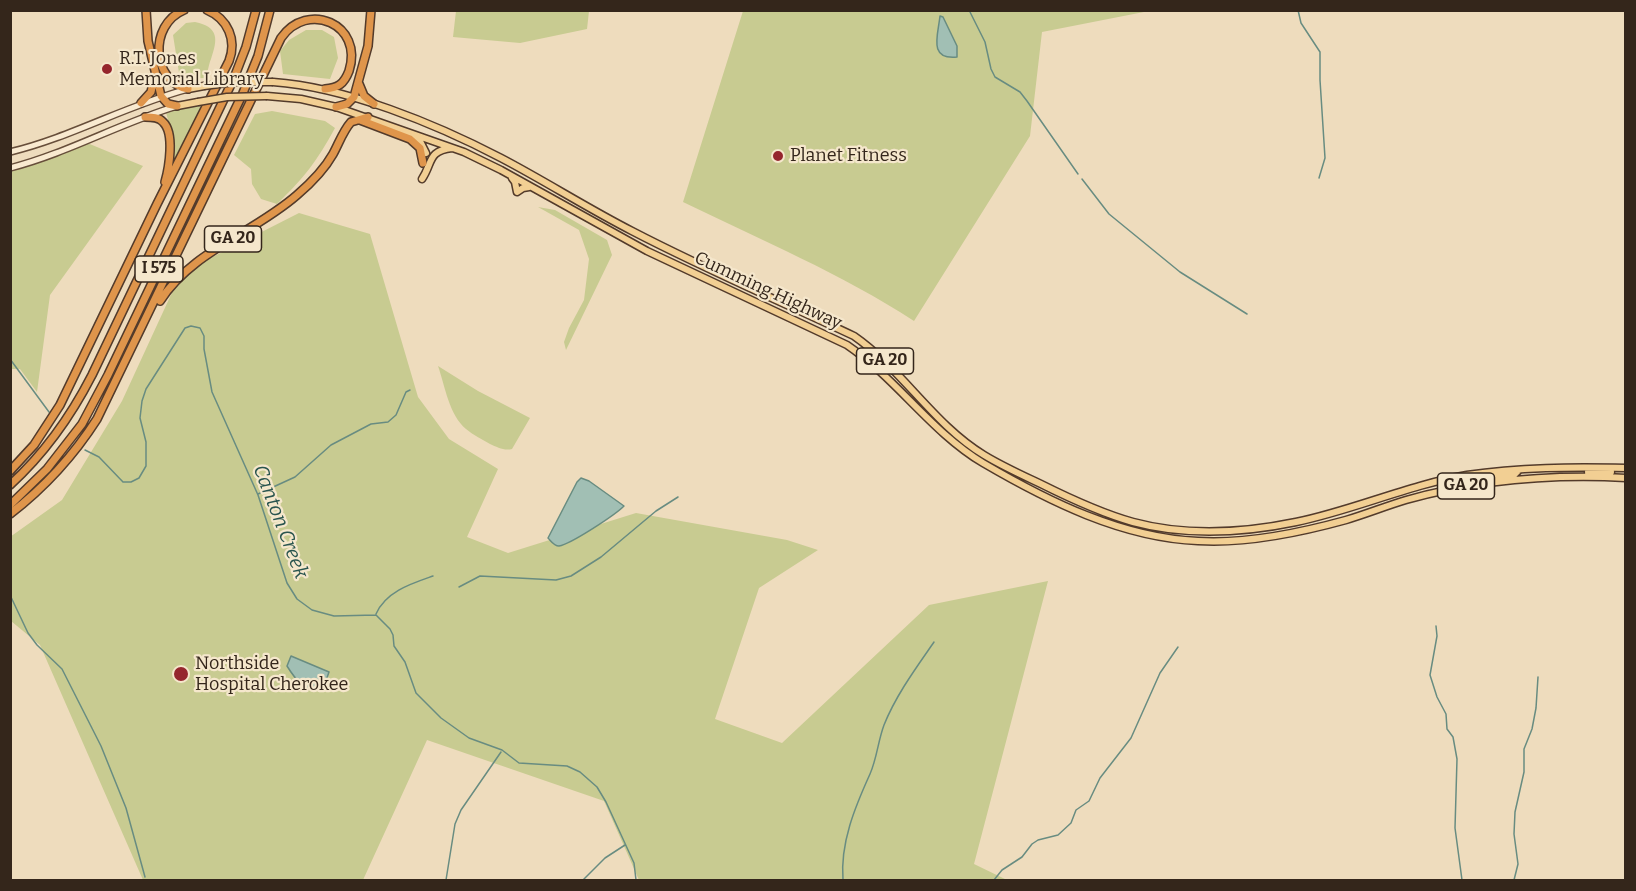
<!DOCTYPE html>
<html>
<head>
<meta charset="utf-8">
<style>
  body { margin:0 }
  #map { position:relative; width:1636px; height:891px; overflow:hidden; background:#eedcbd; font-family:Bitter,serif }
  canvas { display:block }
  .frame { position:absolute; inset:0; border:12px solid #34261b; pointer-events:none }
</style>
</head>
<body>
<div id="map">
<canvas width="1636" height="891"></canvas>
<div class="frame"></div>
</div>
<script>
const ctx = document.querySelector('canvas').getContext('2d');
ctx.lineJoin = 'round';
function fillPath(path, color) {
  ctx.fillStyle = color;
  ctx.fill(path, 'evenodd');
}
function strokePath(path, color, width, dash) {
  ctx.strokeStyle = color;
  ctx.lineWidth = width;
  ctx.lineCap = dash ? 'butt' : 'round';
  ctx.setLineDash(dash || []);
  ctx.stroke(path);
}
function label(font, color, halo, rows, align = 'center') {
  ctx.font = font + ' Bitter,serif';
  ctx.lineWidth = 4.5;
  ctx.setLineDash([]);
  ctx.textBaseline = 'middle';
  ctx.strokeStyle = halo;
  ctx.fillStyle = color;
  for (const [text, x, y, turn = 0] of rows) {
    ctx.save();
    ctx.translate(x, y);
    ctx.rotate((+turn || 0) * Math.PI / 180);
    ctx.textAlign = isNaN(turn) ? turn : align;
    if (halo) ctx.strokeText(text, 0, 0);
    ctx.fillText(text, 0, 0);
    ctx.restore();
  }
}
const green = new Path2D(`
  M456 11H589L587 29 520 43 453 37Z
  M743 11H1149L1042 32 1030 136 914 321C842 274 761 240 683 202Z
  M195 22C219 27 218 39 211 59 208 66 209 71 204 78L180 79 173 35 186 23Z
  M306 30H322L334 37 338 58 330 79 283 74 280 51 289 40Z
  M197 105V106L203 105 171 169 170 128 166 112Z
  M272 111 325 121 335 128C317 161 304 178 277 204L261 199 252 184 251 169 234 155 255 114Z
  M80 140 143 166 50 295 37 392 20 369H11V168Z
  M538 207 555 210 607 240 612 255 566 350 564 342 569 328 584 300 589 259 579 230Z
  M299 213 370 234 418 397 449 439 498 469 467 537 508 553 636 513 787 540 818 550 759 588 715 719 782 743 929 605 1048 581 974 864 1007 880H639L604 801 427 740 363 880H143L40 645 11 621 10 537 62 500 122 401 181 273Z
  M438 366 478 391 530 418 512 449C504 451 497 447 490 444 482 439 473 435 466 429 449 415 445 386 438 366Z`);
const water = new Path2D(`
  M940 16 943 17 957 46V57C928 60 938 35 940 16Z
  M581 478 589 481 624 506C615 515 571 544 559 546 554 546 551 541 548 538L577 482Z
  M291 656 329 672 323 689C306 694 295 679 287 666Z`);
const stream = new Path2D(`
  M969 10 985 42 991 69 995 77 1020 92 1027 101 1078 174
  M1298 10 1301 23 1320 52V80L1325 158 1319 178
  M1624 10 1626 15
  M1082 179 1109 214 1180 272 1247 314
  M10 359 49 412
  M85 450 99 457 123 482H131L139 478 146 466V442L140 418 142 401 146 389 185 328 191 326 200 328 204 336V349L212 392 258 495 287 583 297 599 312 610 334 616 376 615 390 629 393 635 394 646 405 662 416 693 441 718 469 738 502 750 519 763 567 766 580 772 597 787 606 802 634 863 636 880
  M258 494 295 477 331 445 371 424 388 422 396 415 406 392 410 390
  M459 587 480 576 556 580 571 576 601 557 656 511 678 497
  M10 595 28 633 37 645 62 669 101 746 126 808 145 877
  M376 614C386 591 413 583 433 576
  M1436 626 1437 636 1430 675 1437 697 1446 714 1447 729 1453 737 1457 759 1455 828 1462 880
  M446 880 455 824 461 810 501 752
  M583 880 605 858 625 845
  M843 880C840 843 855 807 870 774 877 758 878 741 884 725 896 695 916 668 934 642
  M994 880 1002 870 1022 857 1032 844 1038 840 1058 835 1071 823 1076 810 1089 801 1100 778 1131 738 1160 673 1178 647
  M1514 880 1518 864 1514 834 1515 812 1524 772V749L1532 729 1536 708 1538 677`);
const secondary = new Path2D(`
  M10 152C72 137 127 105 188 89
  M10 168C68 153 120 123 177 106`);
const primary = new Path2D(`
  M273 82C346 87 436 124 501 158 545 181 587 208 632 231 705 269 780 301 854 336 903 370 933 424 984 455 1002 466 1022 475 1041 484 1071 499 1101 513 1133 522 1185 536 1243 533 1296 522 1354 510 1408 485 1467 475 1519 467 1572 467 1626 468
  M188 89 204 86
  M267 96 301 99 336 107 464 152 501 170 647 251 847 345C897 379 931 432 983 463 1048 501 1122 538 1198 541 1247 544 1299 533 1346 520 1366 514 1386 506 1406 500 1478 480 1551 474 1626 478
  M177 106 198 102
  M413 136 420 141 426 153
  M512 178 515 182 517 192 523 188 529 187
  M422 179C433 163 427 151 452 148
  M1588 472H1611
  M1453 488 1462 482 1514 475 1519 470`);
const motorway = new Path2D(`
  M146 10 148 41 161 96 168 104 177 106
  M184 10C148 25 152 82 188 89
  M359 84 364 96 374 104
  M141 103 151 92 154 79
  M336 107 347 104 354 97 368 46 371 10
  M145 117C152 117 159 117 163 122 175 133 169 168 165 182
  M360 120 410 139 420 148 423 163
  M160 301C192 251 254 233 297 195 311 183 324 170 333 154 339 143 343 131 351 122L368 117
  M10 471 34 445 60 405 157 204 229 61C237 40 228 19 207 10
  M10 485C45 453 71 416 92 375L234 78 246 47 256 10
  M10 505 47 469 82 424 108 375 243 93 258 56 270 10
  M10 514C45 487 74 455 97 419L281 38C307 0 364 24 349 71 344 84 338 88 325 89`);
const primaryBridge = new Path2D(`
  M204 86 234 82H273
  M198 102 227 97 267 96`);
const markers = [
  [107,69,6,"#95262d"],
  [778,156,6,"#95262d"],
  [181,674,8,"#95262d"]
];
const shields = [
  [233,239,57],
  [159,269,48],
  [885,361,57],
  [1466,486,57]
];
const shieldNames = [
  ["GA 20",233,239],
  ["I 575",159,269],
  ["GA 20",885,361],
  ["GA 20",1466,486]
];
const poiNames = [
  ["R.T. Jones",119,59],
  ["Memorial Library",119,80],
  ["Planet Fitness",790,156],
  ["Northside",195,664],
  ["Hospital Cherokee",195,685]
];
const streetNames = [
  ["Cumming Highway",768,291,25]
];
const waterNames = [
  ["Canton Creek",280,522,69]
];
fillPath(green, '#c8cb91');
fillPath(water, '#a1bfb4');
strokePath(water, '#688c81', 1.5);
strokePath(stream, '#688c81', 1.5);
strokePath(secondary, '#674e3a', 8);
strokePath(primary, '#533b2b', 9);
strokePath(motorway, '#533b2b', 10);
strokePath(secondary, '#f9ead0', 5);
strokePath(primary, '#f2cf93', 6);
strokePath(motorway, '#df954b', 7);
strokePath(primaryBridge, '#533b2b', 9, []);
strokePath(primaryBridge, '#f2cf93', 6);
for (const [x, y, r, color] of markers) {
  const dot = new Path2D();
  dot.arc(x, y, r, 0, 2 * Math.PI);
  ctx.fillStyle = color;
  ctx.fill(dot);
  strokePath(dot, '#f5e7cc', 2);
}
for (const [x, y, w] of shields) {
  const box = new Path2D();
  box.roundRect(x - w / 2, y - 13, w, 26, 4.5);
  ctx.fillStyle = '#f5e7cc';
  ctx.fill(box);
  strokePath(box, '#34261b', 1.5);
}
label('bold 16px', '#34261b', null, shieldNames);
label('18px', '#34261b', '#f5e7cc', poiNames, 'left');
label('18px', '#34261b', '#f5e7cc', streetNames);
label('italic 20px', '#2a554f', '#f5e7cc', waterNames);
</script>
</body>
</html>
